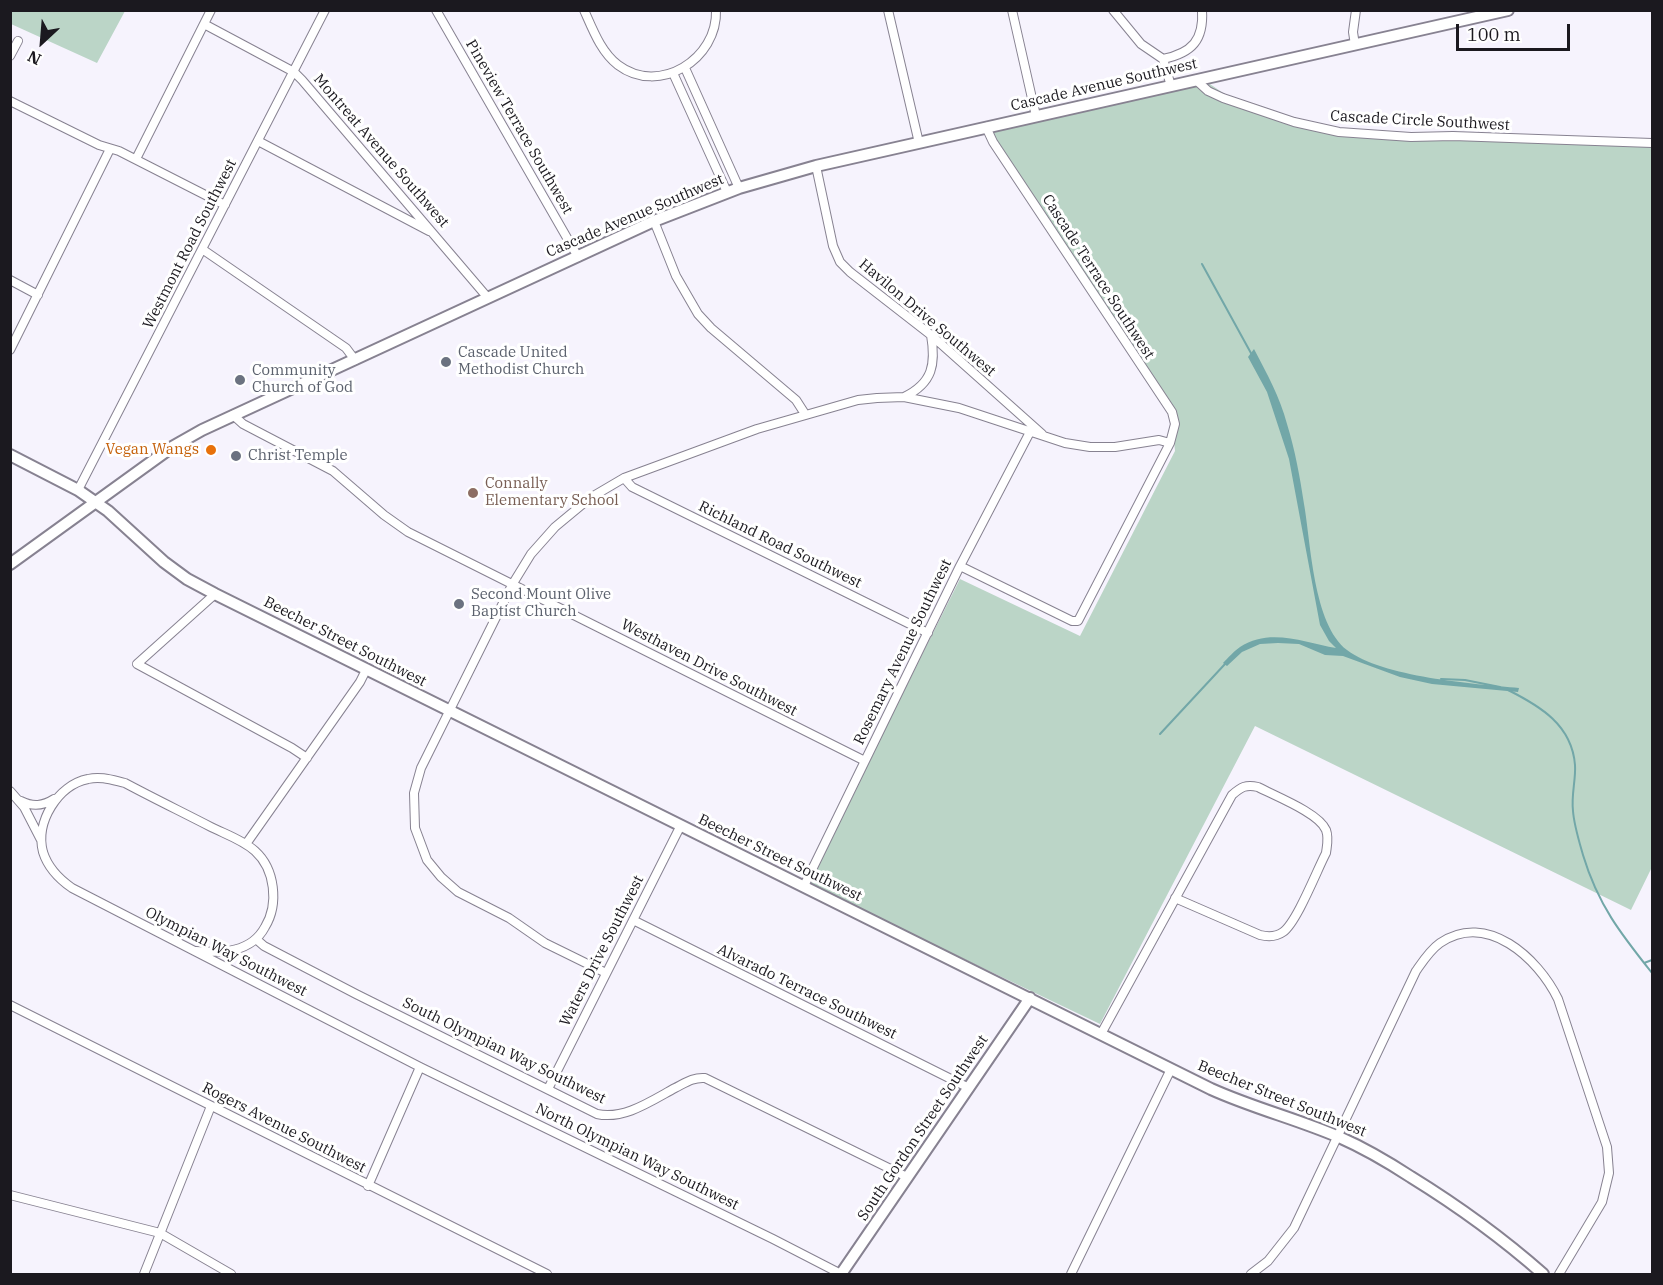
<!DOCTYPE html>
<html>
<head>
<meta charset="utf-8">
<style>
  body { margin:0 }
  #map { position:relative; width:1663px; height:1285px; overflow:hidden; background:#f6f3fd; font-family:"IBM Plex Serif",serif }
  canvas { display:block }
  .frame { position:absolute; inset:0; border:12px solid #1b191f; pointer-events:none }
  .north { position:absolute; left:12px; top:12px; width:60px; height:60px; -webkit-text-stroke:4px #fff; paint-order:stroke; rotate:206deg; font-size:16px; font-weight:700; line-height:24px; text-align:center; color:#1b191f }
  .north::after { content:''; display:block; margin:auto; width:21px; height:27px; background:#1b191f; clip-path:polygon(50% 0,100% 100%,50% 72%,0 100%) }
  .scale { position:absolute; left:1456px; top:24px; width:114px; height:27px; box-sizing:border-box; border:3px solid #1b191f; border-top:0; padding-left:8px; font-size:18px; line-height:21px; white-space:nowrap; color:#1b191f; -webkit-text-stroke:4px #fff; paint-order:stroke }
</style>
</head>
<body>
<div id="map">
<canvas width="1663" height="1285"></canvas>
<div class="frame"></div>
<div class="north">N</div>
<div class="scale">100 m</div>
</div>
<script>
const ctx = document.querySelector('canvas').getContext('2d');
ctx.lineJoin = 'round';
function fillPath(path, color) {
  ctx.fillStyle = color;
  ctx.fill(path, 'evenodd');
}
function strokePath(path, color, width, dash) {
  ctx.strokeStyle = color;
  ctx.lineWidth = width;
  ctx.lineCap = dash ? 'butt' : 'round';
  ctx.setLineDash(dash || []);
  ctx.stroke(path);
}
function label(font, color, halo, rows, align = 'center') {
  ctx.font = font + ' "IBM Plex Serif",serif';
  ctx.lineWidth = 6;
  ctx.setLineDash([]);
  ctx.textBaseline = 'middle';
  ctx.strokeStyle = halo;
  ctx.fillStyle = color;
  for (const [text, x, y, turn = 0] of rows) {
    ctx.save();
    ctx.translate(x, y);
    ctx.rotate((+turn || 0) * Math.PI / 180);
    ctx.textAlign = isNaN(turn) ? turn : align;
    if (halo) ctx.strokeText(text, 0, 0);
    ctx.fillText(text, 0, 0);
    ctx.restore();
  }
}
const green = new Path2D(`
  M11 10H125V11L97 63 11 24Z
  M1204 80 1226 95 1312 128 1369 134 1652 141V867L1631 910 1255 726 1100 1024 807 884 960 579 1080 636 1175 451 1171 408 982 128Z`);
const water = new Path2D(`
  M1254 349C1267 374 1280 397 1287 424 1295 450 1300 477 1304 504 1311 543 1313 624 1347 650 1382 677 1474 684 1519 688L1518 692 1432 684 1400 677 1343 656 1325 655 1299 644 1278 643 1260 644 1242 652 1227 666 1223 663C1228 658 1234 651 1240 647 1270 627 1306 643 1336 648L1329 641 1320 625 1289 459 1267 392 1248 357Z`);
const stream = new Path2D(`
  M1202 264 1252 355
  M1441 679 1465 680 1500 687
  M1508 690C1540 706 1572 725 1575 765 1576 780 1571 795 1573 811 1574 825 1579 841 1583 855 1598 905 1621 934 1652 973
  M1160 734 1225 664
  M1644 963 1652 960`);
const street = new Path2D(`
  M436 10 578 257
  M584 10C593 30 601 52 618 65 659 96 718 59 716 10
  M888 10 919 143
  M1012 10 1036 116
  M1113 10 1141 44 1163 59 1171 86
  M204 24 294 72 302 80 488 298
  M1355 45 1353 32 1356 10
  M10 56 18 41
  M1163 59C1192 53 1204 40 1202 10
  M685 68 739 188
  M673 73 727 192
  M1196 80 1208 91 1223 98 1294 122 1339 132 1411 137 1453 136 1652 143
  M10 101 99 145 119 151 225 205
  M258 141 429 231
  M136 159 211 10
  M816 166 833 246 840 262 850 272 931 335 1042 434
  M654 221 676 276 698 314 711 328 796 400 805 414
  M202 249 346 348 355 360
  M10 280 38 295
  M10 350 110 149
  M904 397C933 383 936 364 931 335
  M233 415 243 424 333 471 384 515 408 532 865 761
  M624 478 632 487 928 633
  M78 490 325 10
  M960 566 1072 621H1078L1170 443 1175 424 1172 412 993 142 986 127
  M215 594 137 664 292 748 307 758
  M10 791 24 807 41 840
  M21 801C33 807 43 806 54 799
  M246 844 360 682 366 670
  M804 886 960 566 1030 432
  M633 920 969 1088
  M256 939 264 946 356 994 597 1114C624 1120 651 1101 675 1088 685 1083 693 1077 705 1078L907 1177
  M196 951C222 953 251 953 265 927 279 904 275 869 255 851 243 840 225 834 211 827 182 812 153 798 125 783 112 780 101 776 88 779 58 785 35 822 43 852 48 868 59 879 72 888L420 1067 773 1239 841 1274
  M606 973 545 943 509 918 458 892 441 877 427 860 415 828 414 793 421 768 512 585 531 554 555 527 590 498 624 478 757 429 858 400 877 398 904 397 959 408 1065 443 1090 447H1115L1159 440 1170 443
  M10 1005 547 1274
  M1101 1034 1232 795C1241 787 1246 784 1258 787 1275 796 1319 813 1326 830 1329 838 1327 845 1326 853 1317 870 1297 922 1283 932 1276 937 1268 937 1260 935L1175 898
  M548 1089 681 825
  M368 1186 420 1067
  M10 1195 160 1233 231 1274
  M144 1274 211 1106
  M1071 1274 1171 1069
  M1251 1274 1268 1261 1294 1228 1416 971C1423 961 1430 950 1440 943 1487 911 1538 958 1558 999L1607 1147 1609 1173 1602 1202 1559 1274`);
const secondary = new Path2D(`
  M10 455 78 490 108 511 164 562 187 579 215 594 1211 1089C1253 1108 1297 1119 1339 1137 1364 1148 1388 1162 1411 1177 1458 1206 1501 1237 1543 1274
  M10 564 172 447 202 430 654 221 739 188 816 166 1508 10
  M841 1274 1030 998`);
const markers = [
  [446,362,6,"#6b7280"],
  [240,380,6,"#6b7280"],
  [211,450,6,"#e8710a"],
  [236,456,6,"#6b7280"],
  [473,493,6,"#8d6e63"],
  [459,604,6,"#6b7280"]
];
const streetNames = [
  ["Cascade Avenue Southwest",1104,85,-13],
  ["Cascade Circle Southwest",1420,121,3],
  ["Pineview Terrace Southwest",519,127,60],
  ["Montreat Avenue Southwest",381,151,49],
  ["Cascade Avenue Southwest",635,216,-23],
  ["Westmont Road Southwest",190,244,-63],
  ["Cascade Terrace Southwest",1098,277,57],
  ["Havilon Drive Southwest",927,318,40],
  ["Richland Road Southwest",780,545,26],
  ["Beecher Street Southwest",345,642,27],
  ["Rosemary Avenue Southwest",903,652,-64],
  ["Westhaven Drive Southwest",709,668,27],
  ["Beecher Street Southwest",780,858,26],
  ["Waters Drive Southwest",602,951,-63],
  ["Olympian Way Southwest",226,952,27],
  ["Alvarado Terrace Southwest",807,992,26],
  ["South Olympian Way Southwest",504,1051,26],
  ["Beecher Street Southwest",1282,1099,22],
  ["Rogers Avenue Southwest",284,1128,27],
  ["South Gordon Street Southwest",923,1128,-56],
  ["North Olympian Way Southwest",637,1157,26]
];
const worshipNames = [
  ["Cascade United",458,353],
  ["Methodist Church",458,370],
  ["Community",252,371],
  ["Church of God",252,388],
  ["Christ Temple",248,456],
  ["Second Mount Olive",471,595],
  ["Baptist Church",471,612]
];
const foodNames = [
  ["Vegan Wangs",199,450]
];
const educationNames = [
  ["Connally",485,484],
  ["Elementary School",485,501]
];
fillPath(green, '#bbd5c7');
fillPath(water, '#72a7a8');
strokePath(stream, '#72a7a8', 2);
strokePath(street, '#878291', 10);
strokePath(secondary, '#878291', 14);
strokePath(street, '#fff', 8);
strokePath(secondary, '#fff', 10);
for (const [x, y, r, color] of markers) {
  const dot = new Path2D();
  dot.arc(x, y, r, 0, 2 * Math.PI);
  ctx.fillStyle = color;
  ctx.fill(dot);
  strokePath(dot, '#fff', 2);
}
label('15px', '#1b191f', '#fff', streetNames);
label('15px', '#5b616d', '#fff', worshipNames, 'left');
label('15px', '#c56008', '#fff', foodNames, 'right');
label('15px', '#785e54', '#fff', educationNames, 'left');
</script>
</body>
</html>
